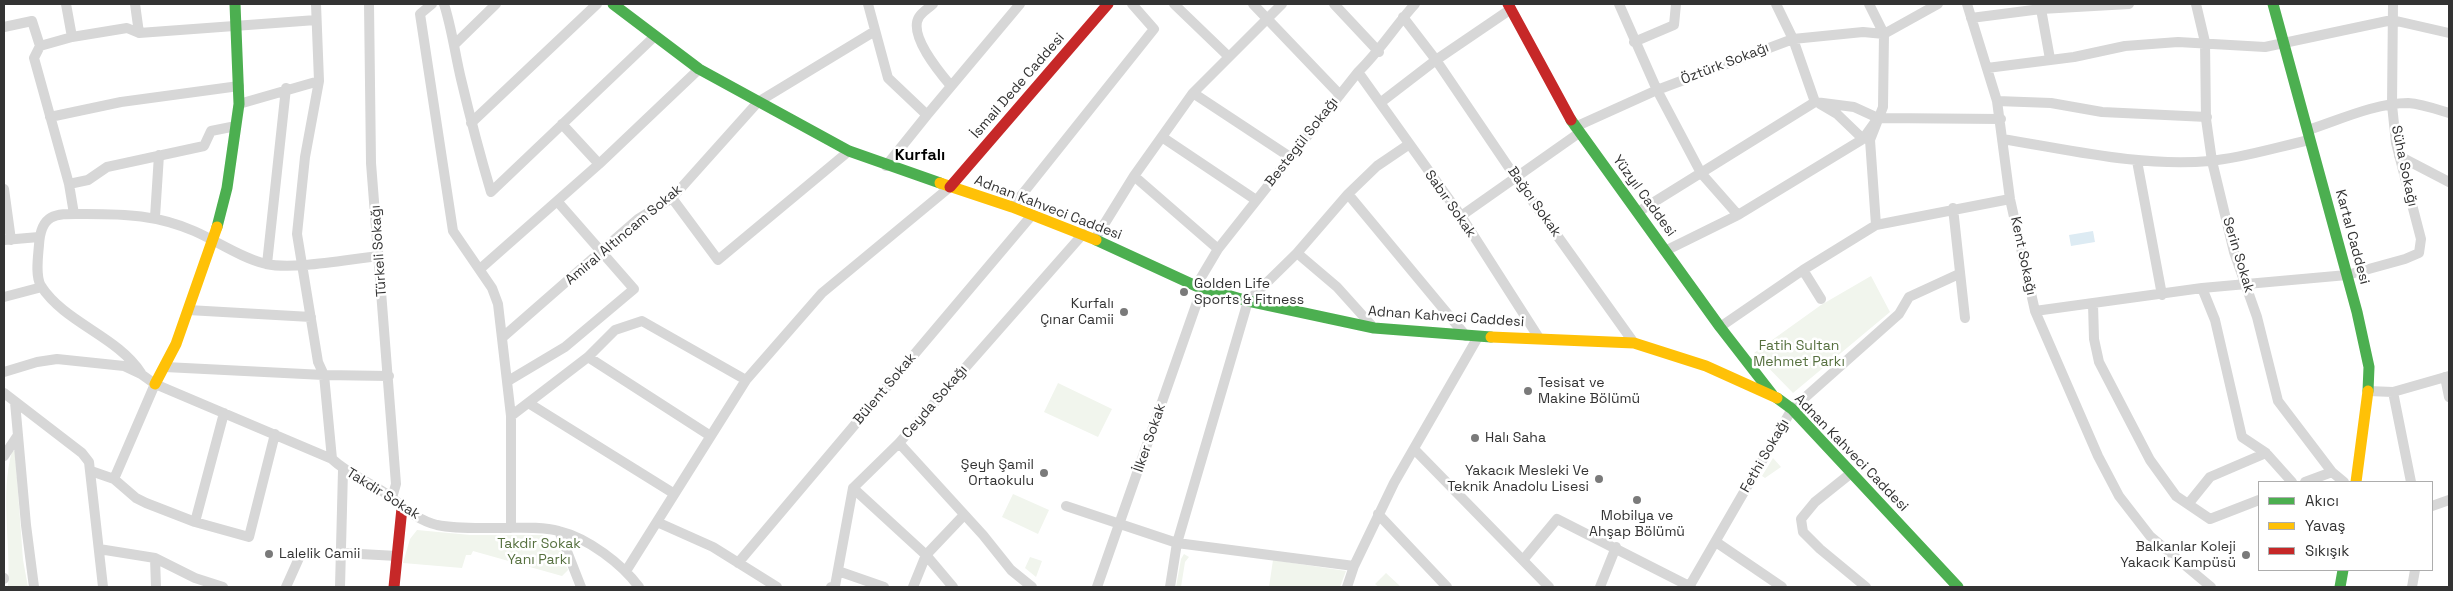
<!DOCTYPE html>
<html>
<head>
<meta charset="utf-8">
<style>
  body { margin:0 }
  #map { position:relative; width:2453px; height:591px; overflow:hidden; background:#fff; font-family:"Space Grotesk",sans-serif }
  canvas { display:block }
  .frame { position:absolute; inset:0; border:5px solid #333; pointer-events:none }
  .legend { position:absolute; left:2258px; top:481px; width:175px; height:90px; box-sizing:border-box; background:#fff; border:1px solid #adadad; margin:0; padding:6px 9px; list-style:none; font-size:15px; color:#333 }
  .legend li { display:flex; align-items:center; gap:10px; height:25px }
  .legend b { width:25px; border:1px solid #adadad }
</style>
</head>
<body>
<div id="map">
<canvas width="2453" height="591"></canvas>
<div class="frame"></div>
<ul class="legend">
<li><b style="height:6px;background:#4caf50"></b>Akıcı</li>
<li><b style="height:6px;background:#ffc107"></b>Yavaş</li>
<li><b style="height:6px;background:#c62828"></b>Sıkışık</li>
</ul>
</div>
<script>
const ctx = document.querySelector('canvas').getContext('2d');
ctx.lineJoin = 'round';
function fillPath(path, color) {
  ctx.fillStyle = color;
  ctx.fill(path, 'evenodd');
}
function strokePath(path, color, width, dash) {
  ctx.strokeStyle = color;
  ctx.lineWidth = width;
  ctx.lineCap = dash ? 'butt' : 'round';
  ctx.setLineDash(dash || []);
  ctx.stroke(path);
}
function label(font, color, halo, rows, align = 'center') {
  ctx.font = font + ' "Space Grotesk",sans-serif';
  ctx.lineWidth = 5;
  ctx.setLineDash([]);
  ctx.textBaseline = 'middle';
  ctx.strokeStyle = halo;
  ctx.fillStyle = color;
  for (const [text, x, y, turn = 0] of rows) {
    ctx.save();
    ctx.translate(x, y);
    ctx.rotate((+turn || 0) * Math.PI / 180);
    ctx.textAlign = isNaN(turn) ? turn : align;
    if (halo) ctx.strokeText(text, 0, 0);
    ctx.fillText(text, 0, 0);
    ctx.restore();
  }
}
const green = new Path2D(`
  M1871 276 1890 312 1793 393 1754 353 1821 305Z
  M1058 383 1112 409 1098 437 1044 412Z
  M12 451H15L23 560 28 587H8C11 543 0 494 12 451Z
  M1773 458 1781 467 1765 478 1762 476Z
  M1013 494 1049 510 1038 534 1002 517Z
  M417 530 470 535H542L558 543 568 570 562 576 473 551 471 555H466L462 568 403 563 410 539Z
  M1184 554 1189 557 1185 562 1181 587H1176L1181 559Z
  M1030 557 1042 561 1036 577 1025 568Z
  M1273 560 1346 571 1340 587H1269Z
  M1386 573 1400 586 1399 587H1379L1375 584Z`);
const water = new Path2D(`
  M2093 231 2095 242 2071 246 2069 235Z`);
const street = new Path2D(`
  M66 4 72 37
  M135 4 139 33
  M316 4 319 81 305 157 297 234 318 362 324 375 332 459
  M369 4 371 163 396 484 392 498
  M432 4 420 14 453 231 492 288 498 304 511 416V528
  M444 4C452 29 455 54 461 79 470 117 480 155 491 192L655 36
  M868 4 888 78 927 115 886 166
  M933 4C929 8 922 12 919 17 908 35 940 73 951 86
  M1174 4 1228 56
  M1253 4 1340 95
  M1334 4 1379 52
  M1619 4 1657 90 1701 173 1738 215
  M1776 4 1793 39 1815 102
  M1869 4 1884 34 1883 107 1870 140 1876 225
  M1967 4 1997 101 2010 199 2035 311 2098 456 2119 496 2150 536 2211 587
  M2196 4 2205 42 2206 119 2212 161 2234 252 2257 317 2278 401 2332 472 2344 482
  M2041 9 2050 59
  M1403 17 1436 60 1516 178 1634 343
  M1971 18 2041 9 2129 4
  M4 27 32 21 40 46
  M1634 42 1674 25 1676 4
  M454 45 496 4
  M1987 68 2074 57 2125 46 2178 42 2265 47 2392 20 2449 33
  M1358 72 1461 216 1539 338
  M1193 93 1290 157
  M1997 101 2051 103 2102 112 2207 117
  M1815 102 1854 107 1878 118 2001 119
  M1380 103 1436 60 1511 9
  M239 104 319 81
  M1820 104 1837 114 1863 139
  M927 115 1020 4
  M50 117 121 102 239 86
  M471 123 597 4
  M562 124 599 164
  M1575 127 1657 90 1793 39 1863 32 1884 34 1938 4
  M2308 130C2339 120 2375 103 2408 103 2422 104 2436 109 2449 113
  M1162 137 1256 200
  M2002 139C2071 150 2140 167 2210 161 2243 158 2277 147 2310 140
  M2399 156 2449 182
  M2137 161 2162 295
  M1134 176 1218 249
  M69 184 88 180 107 167 204 146 211 131 236 126
  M4 189 11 240
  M1348 194 1466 336
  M672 198 718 260 849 151
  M1012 207 1154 29 1132 4
  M1953 208 1965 318
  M1638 212 1815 102
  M74 214 69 184 34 58 40 46 72 37 127 28 139 33 316 20
  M1461 216 1579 133
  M155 217 159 155
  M1095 239 1134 176 1193 93 1282 4
  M4 240 39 237
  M1665 251 1738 215 1863 139 1878 118
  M1297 253 1337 287 1373 327
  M267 264 286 88
  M480 269 599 164 699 69
  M1803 270 1821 299
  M1196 286 1218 249 1358 72C1380 51 1395 26 1415 4
  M2202 288 2215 320 2242 437 2266 453 2292 482
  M4 297 42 287
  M2093 304 2094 339 2099 362 2150 460 2176 496 2210 519 2259 500
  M188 310 311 317
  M2035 311 2202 288 2347 275 2405 259 2419 253 2421 239 2396 143 2392 105 2393 4
  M1720 327 1803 270 1876 225 2010 199
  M503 337 638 219 672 198 758 102 875 31
  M588 357 709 435
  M165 367 324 375 389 376
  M4 372 37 362 57 359 124 366 141 374 155 384 332 459C350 476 373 483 392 498 407 510 418 520 437 525 457 529 478 528 498 528 517 528 541 526 559 531 588 538 622 564 639 587
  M141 373C117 336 65 323 41 286 35 276 38 257 39 245 41 211 58 214 86 214 126 214 157 215 194 231 217 241 241 258 266 264 295 270 349 259 380 256
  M2445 377 2449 397
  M508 381 565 347 634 289 557 201
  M2368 391 2393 392 2411 482
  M2393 392 2449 376
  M4 393 82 453 89 462 103 587
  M15 402 26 525 34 587
  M530 404 673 493
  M511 416 588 357 615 330 642 321 746 380
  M899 443 983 535 1011 570 1032 587
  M1414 449 1549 587
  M4 456 18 435
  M91 471 114 479 136 498 146 503 195 522 249 537 275 434
  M1850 474 1815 502 1801 519 1803 532 1820 549 1866 587
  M114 479 155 384
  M2305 482 2332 472
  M853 488 926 555 953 587
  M2189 503 2210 477 2266 453
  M1066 506 1177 543 1354 566
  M2432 506 2449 500
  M1378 514 1447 587
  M195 522 224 413
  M657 522 713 547 777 587
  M559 531 581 587
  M1716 542 1782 587
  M99 549 155 558 195 578 223 587
  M342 553 397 556
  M155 558 156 587
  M1523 560 1557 519 1691 587
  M738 563 1032 215
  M626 571 746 380 822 293 950 187
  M838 571 884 587
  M4 578V579
  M286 587 299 558
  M340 587 343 470
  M831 587 835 586 853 488 899 443 1083 234
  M913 587 926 555 964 515
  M1097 587 1202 288
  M1170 587 1177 543 1248 301 1297 253 1348 194 1377 166 1408 145
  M1347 587 1354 566 1394 483 1478 337
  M1600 587 1616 547
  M1689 587 1792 409 1899 314 1909 297 1959 274
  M2412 587 2415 570`);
const fast = new Path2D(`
  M613 4 699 69 849 151 940 183
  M2273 4 2357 312 2369 367 2368 391
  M1571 120 1720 327 1772 394
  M217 227 227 188 239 104 235 4
  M1096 240 1196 286 1248 301 1374 328 1491 337
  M1777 398 1792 409 1958 587
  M2340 587 2343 570`);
const slow = new Path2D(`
  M940 183 1012 207 1096 240
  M1491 337 1634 343 1706 366 1777 398
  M155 384 176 344 217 227
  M2356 482 2368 391`);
const jam = new Path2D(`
  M1508 4 1571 120
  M950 187 1108 4
  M394 587 402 508`);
const markers = [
  [1184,292,5,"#7a7a7a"],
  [1124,312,5,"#7a7a7a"],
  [1528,391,5,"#7a7a7a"],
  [1475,438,5,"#7a7a7a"],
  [1044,473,5,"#7a7a7a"],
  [1599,479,5,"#7a7a7a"],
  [1637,500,5,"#7a7a7a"],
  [269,554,5,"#7a7a7a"],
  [2246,555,5,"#7a7a7a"]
];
const streetNames = [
  ["Öztürk Sokağı",1725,64,-21],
  ["İsmail Dede Caddesi",1018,86,-49],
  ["Bestegül Sokağı",1302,142,-52],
  ["Süha Sokağı",2404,166,78],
  ["Yüzyıl Caddesi",1644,196,54],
  ["Bağcı Sokak",1534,202,55],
  ["Sabır Sokak",1450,204,55],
  ["Adnan Kahveci Caddesi",1048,208,21],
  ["Amiral Altıncam Sokak",624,235,-40],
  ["Kartal Caddesi",2352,237,75],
  ["Türkeli Sokağı",379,251,-94],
  ["Serin Sokak",2238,255,73],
  ["Kent Sokağı",2023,256,78],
  ["Adnan Kahveci Caddesi",1446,317,4],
  ["Bülent Sokak",885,389,-50],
  ["Ceyda Sokağı",935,402,-49],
  ["İlker Sokak",1150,438,-71],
  ["Adnan Kahveci Caddesi",1851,453,46],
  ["Fethi Sokağı",1765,456,-60],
  ["Takdir Sokak",383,494,32]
];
const poiNames = [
  ["Golden Life",1194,284],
  ["Sports & Fitness",1194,300],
  ["Kurfalı",1114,304,"right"],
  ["Çınar Camii",1114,320,"right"],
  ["Tesisat ve",1538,383],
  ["Makine Bölümü",1538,399],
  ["Halı Saha",1485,438],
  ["Şeyh Şamil",1034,465,"right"],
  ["Ortaokulu",1034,481,"right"],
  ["Yakacık Mesleki Ve",1589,471,"right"],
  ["Teknik Anadolu Lisesi",1589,487,"right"],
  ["Mobilya ve",1637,516,"center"],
  ["Ahşap Bölümü",1637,532,"center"],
  ["Balkanlar Koleji",2236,547,"right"],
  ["Yakacık Kampüsü",2236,563,"right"],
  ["Lalelik Camii",279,554]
];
const parkNames = [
  ["Fatih Sultan",1799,346],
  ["Mehmet Parkı",1799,362],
  ["Takdir Sokak",539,544],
  ["Yanı Parkı",539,560]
];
const quarterNames = [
  ["Kurfalı",920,156]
];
fillPath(green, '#f1f5ed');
fillPath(water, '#ddebf3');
strokePath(street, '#d7d7d7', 10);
strokePath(fast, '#4caf50', 11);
strokePath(slow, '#ffc107', 11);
strokePath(jam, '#c62828', 11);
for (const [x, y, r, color] of markers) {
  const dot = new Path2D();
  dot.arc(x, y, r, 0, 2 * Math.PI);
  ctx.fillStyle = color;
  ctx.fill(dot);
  strokePath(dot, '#fff', 2);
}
label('14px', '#333', '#fff', streetNames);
label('14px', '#333', '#fff', poiNames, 'left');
label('14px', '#56703f', '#fff', parkNames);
label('bold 16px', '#000', '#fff', quarterNames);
</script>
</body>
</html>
